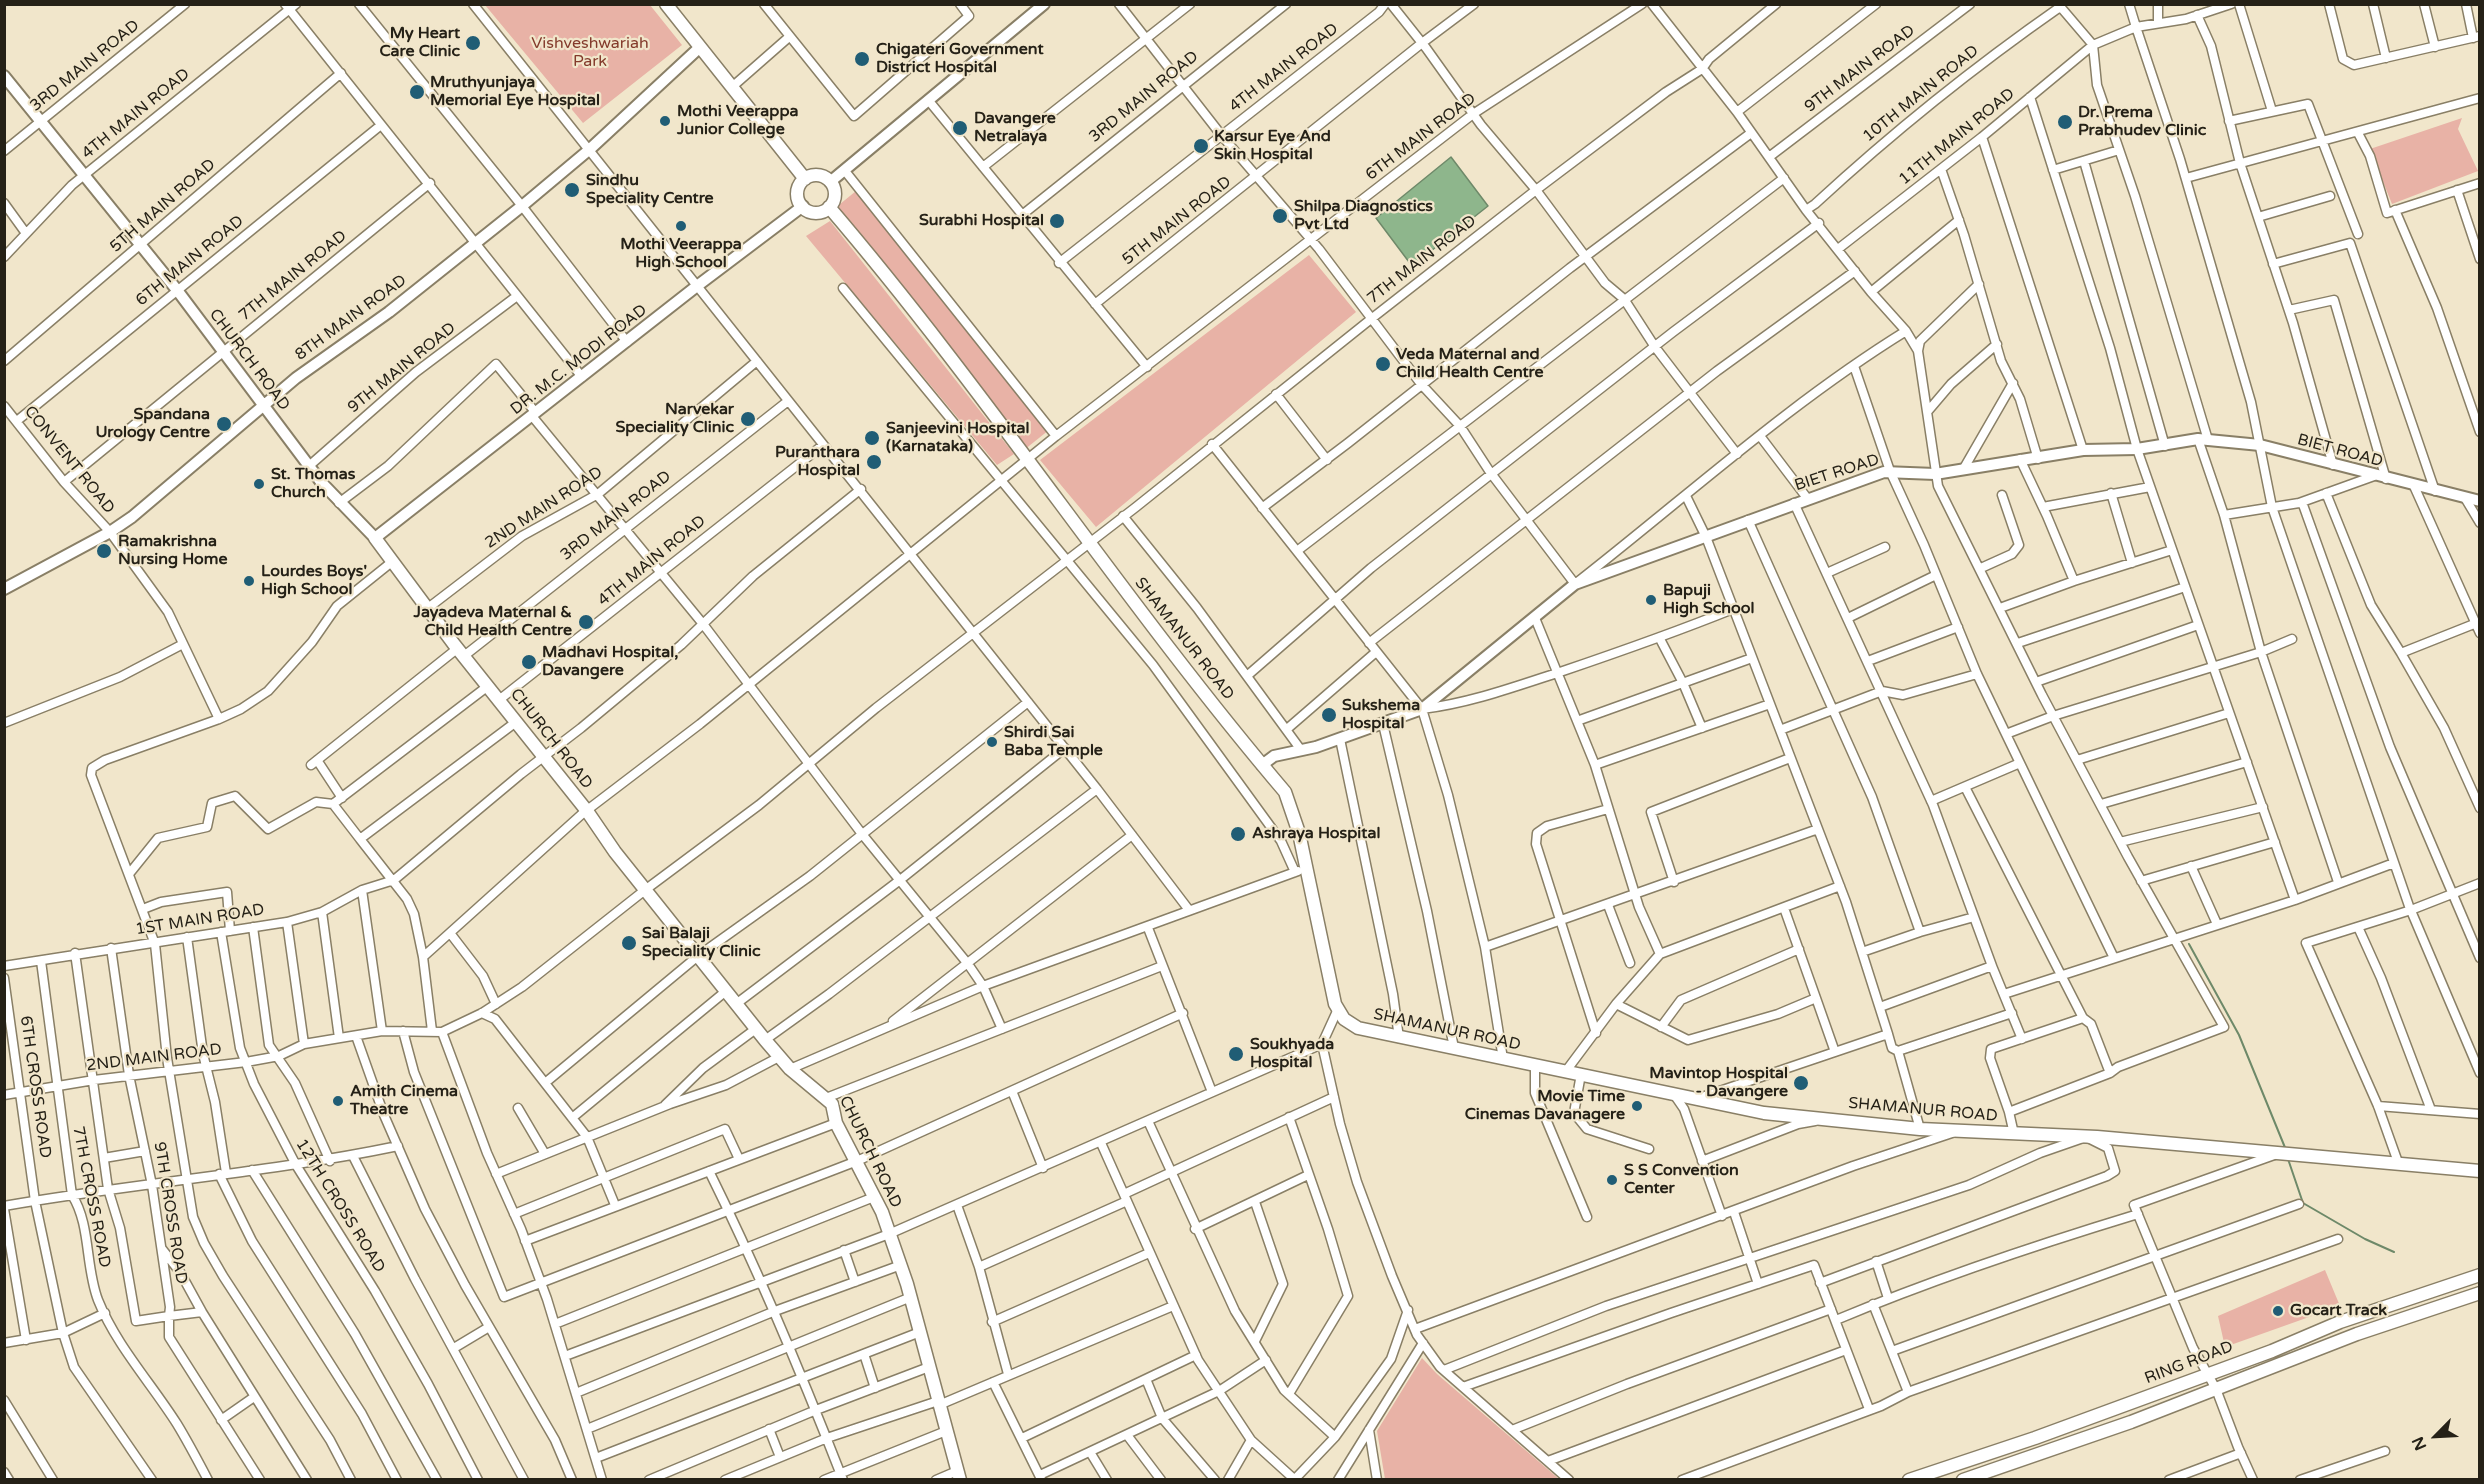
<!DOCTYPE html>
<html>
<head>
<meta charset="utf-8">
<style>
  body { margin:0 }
  #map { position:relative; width:2484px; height:1484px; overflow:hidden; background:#f1e6cb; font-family:"Varela Round",sans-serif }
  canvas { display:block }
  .frame { position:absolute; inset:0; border:6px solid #252117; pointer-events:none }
  .north { position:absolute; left:2406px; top:1406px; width:60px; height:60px; -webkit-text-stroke:4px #f1e6cb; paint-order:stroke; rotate:246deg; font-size:16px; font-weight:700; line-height:24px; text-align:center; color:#252117 }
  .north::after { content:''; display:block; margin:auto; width:21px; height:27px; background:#252117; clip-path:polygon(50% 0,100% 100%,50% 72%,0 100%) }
</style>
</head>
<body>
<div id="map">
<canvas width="2484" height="1484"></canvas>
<div class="frame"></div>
<div class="north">N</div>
</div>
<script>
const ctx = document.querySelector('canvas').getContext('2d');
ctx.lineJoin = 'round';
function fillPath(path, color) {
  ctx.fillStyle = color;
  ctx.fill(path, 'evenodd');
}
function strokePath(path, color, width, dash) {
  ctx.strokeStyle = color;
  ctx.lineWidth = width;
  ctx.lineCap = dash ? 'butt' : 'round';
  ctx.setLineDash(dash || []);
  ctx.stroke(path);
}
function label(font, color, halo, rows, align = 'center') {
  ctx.font = font + ' "Varela Round",sans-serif';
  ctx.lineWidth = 4.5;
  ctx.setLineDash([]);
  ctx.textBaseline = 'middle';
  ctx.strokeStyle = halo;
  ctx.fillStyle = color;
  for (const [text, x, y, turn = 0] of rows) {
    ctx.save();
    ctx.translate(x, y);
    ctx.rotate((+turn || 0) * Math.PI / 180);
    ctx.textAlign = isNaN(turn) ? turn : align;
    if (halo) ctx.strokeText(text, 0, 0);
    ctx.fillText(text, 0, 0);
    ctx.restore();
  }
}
const green = new Path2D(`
  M485 5H650L682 45 583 123Z
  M2462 118 2458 129 2478 171 2392 204 2370 149Z
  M856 191 1049 430 1024 450 834 209Z
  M830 221 1014 454 997 465 806 236Z
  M1309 255 1356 312 1096 527 1040 460Z
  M2325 1270 2340 1306 2225 1347 2218 1316Z
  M1422 1358 1437 1374 1559 1479H1385L1377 1431Z`);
const water = new Path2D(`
  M1451 157 1488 206 1412 266 1376 218Z`);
const stream = new Path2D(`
  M2189 944 2239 1035 2286 1150
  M2288 1159 2303 1203 2365 1239 2394 1252`);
const minor = new Path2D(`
  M285 4 582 377
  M359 4 522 206 627 342
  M473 4 1097 789
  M764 4 854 116 969 16 960 4
  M1119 4 1222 136 1319 249 1421 384 1460 426 1490 472 1575 584C1684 499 1788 404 1906 331
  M1391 4 1426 48 1481 125 1536 190 1605 283 1624 299 1655 347 1737 454
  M1652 4 1737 112 1806 210 1871 292 1906 331 1918 351 1938 486 2042 695 2128 857 2224 1027 2118 1067 2110 1073
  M2058 4 2093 45 2097 85 2135 196 2208 440
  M2129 4 2136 27 2186 19 2231 4
  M2239 4 2272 111
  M2329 4 2343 59 2354 65 2480 36
  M2373 4 2386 58
  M2424 4 2435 47
  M2466 4 2473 38
  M2197 15 2211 46 2240 163 2293 323 2333 465
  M2158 23V4
  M732 87 789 37
  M2030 97 2110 348 2137 449 2295 900
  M929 101 1147 367
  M1737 112 1876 4
  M2229 121 2308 104 2358 234
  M2358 133 2370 156 2387 213 2480 183
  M1982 137 2083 450
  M4 151 185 4
  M1769 157 1970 4
  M2084 161 2165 446
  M983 167 1190 4
  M1941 169 1964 235 2001 361 2020 399 2038 459
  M2053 170 2119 150
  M845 171 1056 436
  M2186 178 2480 98
  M2457 190 2480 259
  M4 203 25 232
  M1806 210 1815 204C1892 133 1974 67 2060 7
  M2395 210 2437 308 2480 432
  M1022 215 1286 4
  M2258 217 2330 196
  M1838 249 1982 137 2093 45 2136 27 2180 159 2251 402 2272 507 2409 906 2480 1073
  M4 257 72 185 296 4
  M1059 263 1379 12 1385 4
  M2273 264 2350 243 2435 491
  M843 288 1153 665 1281 841 1295 872
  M1871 292 1959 220
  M1095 304 1422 43 1474 4
  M2289 310 2334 300 2386 479
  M1918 351 1920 341 1979 284
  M4 361 341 73
  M1854 366 1890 471 1924 545 1977 674 2114 958
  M1276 394 1327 460
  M4 406 64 482 110 532 168 612 219 719 241 709 268 691 312 642 337 606 393 561
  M1928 411 1951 384 1997 344
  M532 416 703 624 862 834 968 964 983 986 1002 1029
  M18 420 381 125
  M1760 436 1807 498
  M2198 439 2224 515 2261 652 2338 882
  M1212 444 1422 709 1448 795 1485 947 1503 1059
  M309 466 416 372 517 296
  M1964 468 2013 383
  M64 482 430 183
  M2414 486 2480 633
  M2111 493 2132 563
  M2326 493 2371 605 2401 653 2474 624
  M1686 496 1706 537 1846 902 1888 1034 1699 1098
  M2465 498 2480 523
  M2302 502 2390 747 2480 958
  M339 503 388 466 496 364 536 413
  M1794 503 1933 805 1992 966
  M2043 507 2150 487
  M1262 508 1348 443 1570 268 1751 133
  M2224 515 2299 503 2374 476
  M1123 516 1197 608 1301 750
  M1748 520 1872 797 1920 932 1862 952
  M1297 551 1784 178
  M1981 568 2012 554 2019 545 2002 495
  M1827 573 1885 547
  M2074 581 2172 550
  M428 608 522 536 598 494 757 361
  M2000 608 2074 581 2047 516 2020 459
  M1535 618 1595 765 1639 907 1660 954 1616 1004 1566 1071
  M1848 618 1936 575
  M1660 639 1683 683 1702 728
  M1369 643 1717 371 1855 271
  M2018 643 2185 587
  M2401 653 2444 728 2480 808
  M464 656 788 401
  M1868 661 1958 627
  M1248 675 1371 568 1673 332 1819 223
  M2036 682 2198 625
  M499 700 823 445
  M1422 709C1470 703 1514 687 1560 672 1619 652 1676 632 1733 609
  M219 719 105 760 92 768 91 775 155 944 167 1058 193 1217 204 1243 223 1276 330 1440 351 1480
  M1577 721 1752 658
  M516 722 360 839 407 899 414 914 423 957 582 814 700 724 1056 436 1473 114 1642 4
  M4 723 120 677 183 644
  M1383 724 1427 911 1454 1048
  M1287 729 1376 652
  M1780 730 1882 691 1903 695 1977 674
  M2006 734 2053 716 2261 652 2292 639
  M1340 739 1393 994 1399 1038
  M317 760 342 798
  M2077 760 2229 713
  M311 765 458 648
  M1595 765 1770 704
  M1965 787 2083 1018 1991 1049 1990 1058 2009 1112 2014 1134
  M1931 801 2020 763
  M2101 804 2247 762
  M360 839 333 804 488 686
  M2120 842 2263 807
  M2191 866 2217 924
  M129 874 158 838 207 827 212 803 235 796 268 829 316 802 333 804
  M2141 881 2275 842
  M1674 882 1651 812 1790 758
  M362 890 382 1031
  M1608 905 1630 963
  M143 909 161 902 227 892 230 931
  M322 912 339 1038
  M287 922 304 1044
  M253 927 269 1045 295 1083 330 1161
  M2358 927 2381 978 2431 1110
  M1148 928 1212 1092
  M221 932 240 1048 254 1084 296 1165 375 1291 428 1384 478 1480
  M1920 932 1974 917
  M450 933 483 976 496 1004
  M187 937 203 1054 215 1102 226 1173
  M1485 947 1818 829
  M75 953 108 1189 120 1228 136 1321 169 1316 170 1307 152 1185 129 1075 111 948
  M1660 954 1840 886
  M423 957 432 1031
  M41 961 72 1195C91 1225 85 1266 98 1300 116 1345 151 1383 177 1424 188 1442 198 1461 208 1480
  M4 966 287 922 322 912 362 890 394 880 521 774 581 728 681 645 753 576 861 489
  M4 978 35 1201 63 1333 74 1367 152 1480
  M2004 994 2295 900 2394 863
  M1816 998 1835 1052
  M736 1004 900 880 1065 748
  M1616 1004 1688 1040 1778 1014 1816 998 1784 908
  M1880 1007 1992 966 2022 1039
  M1338 1009 1322 1044 1340 1124 1357 1182 1392 1276 1417 1335 1440 1367 1569 1480
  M482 1013 495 1019 587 1137 615 1205
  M893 1021 1132 835
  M1661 1027 1681 1000 1799 949
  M403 1031 414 1072 504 1297 857 1161 1183 1013
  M442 1032 487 1153 521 1229 547 1299 602 1480
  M1596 1033 1536 844 1537 833 1547 826 1608 809
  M1888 1034 1892 1048 1898 1051 2012 1013
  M356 1036 384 1115 425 1209 465 1285 555 1440 572 1480
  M765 1040 829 994 1097 789 1189 910
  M1898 1051 1920 1129
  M1535 1065V1093L1587 1217
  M790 1069 983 986 1298 871
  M1581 1074 1574 1113 1587 1129 1649 1149
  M545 1083 698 956 810 876 1028 702
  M1012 1091 1043 1168
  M1673 1093 1684 1109 1722 1216
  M4 1095 94 1080 246 1062 279 1056 304 1044 382 1031 442 1032 482 1013 522 987 645 890 759 805 876 708 1136 507 1371 319 1536 190 1666 92 1702 69 1709 59 1776 4
  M826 1098 1162 966
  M665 1105 703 1068 757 1028
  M2378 1106 2480 1114
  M518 1108 545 1154
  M2009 1112 2110 1073 2091 1024 2083 1018
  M1289 1117 1328 1229 1348 1296 1289 1394
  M572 1118 726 991
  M1148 1121 1235 1311 1284 1390 1335 1437
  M1101 1143 1198 1360 1251 1440 1294 1479
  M353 1156 415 1279 524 1480
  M104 1158 145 1151
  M1702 1161 1798 1124 1815 1121
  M2399 1165 2378 1106 2306 943 2411 910 2480 883
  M252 1170 355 1334 437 1480
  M709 1171C759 1272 802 1375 843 1480
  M219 1174 252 1241 362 1414 397 1480
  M496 1174 670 1104 726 1085 779 1057
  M1124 1194 1334 1097
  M1255 1202 1283 1284 1255 1341
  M957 1205 979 1267 1008 1374
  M4 1206C135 1183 268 1173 398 1146
  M4 1209 26 1340
  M1734 1212 1758 1284
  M514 1214 725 1129 739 1159
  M1195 1229 1308 1175
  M525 1241 836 1123
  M162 1249 180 1272 202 1312
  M844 1250 855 1282
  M1876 1261 1888 1298
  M979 1267 1127 1201
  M1873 1304 1908 1392
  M1836 1320C1934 1279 2036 1245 2138 1214
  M992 1322 1149 1253
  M555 1324 874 1197
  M1415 1329 1853 1166 1952 1133
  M4 1343 63 1333 105 1313
  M454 1348 489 1327
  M1892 1351 2299 1204
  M864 1354 875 1388
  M565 1356 889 1234 1322 1044
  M1444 1370 1606 1306 1969 1185 2040 1153 2086 1137 2108 1148 2115 1171 2107 1176 1820 1283
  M1146 1379 1162 1418 1215 1480
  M993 1382 1041 1479
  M1463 1387 1671 1313 1814 1265 1869 1409
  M576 1393 775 1311 901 1265
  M4 1400 53 1480
  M939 1405 1173 1306
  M221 1420 254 1397
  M587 1429 911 1297
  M769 1429 780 1457
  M1369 1430 1377 1480
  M1512 1430 1627 1384 1831 1309
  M1127 1435 1161 1480
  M1022 1438 1196 1355
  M1090 1452 1107 1480
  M596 1458 920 1332
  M1548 1461 1846 1350
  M4 1472 9 1480
  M1040 1475 1219 1391 1266 1360
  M260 1480 169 1337V1316L202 1312 307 1480
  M649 1480 816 1410 929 1367
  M725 1480 827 1438 938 1401
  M824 1480 946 1431
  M936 1480 957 1471
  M1228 1480 1251 1440
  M1294 1480 1335 1437 1391 1359 1408 1310
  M1338 1480 1423 1343
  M1682 1480 1881 1406 1908 1392 2338 1239
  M2169 1480 2241 1453
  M2253 1480 2238 1447 2216 1389 2193 1348 2134 1205 2277 1154
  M2300 1480 2385 1451`);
const tertiary = new Path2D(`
  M4 76 177 290 321 482 375 538 697 286 803 206
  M830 182 1044 4
  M4 589 110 532 132 517 296 378 389 312 522 206 590 149 699 48
  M1262 765 1274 756 1316 747 1422 709 1575 584 1884 472 1935 474 2083 450 2137 449 2198 439 2260 445 2480 501`);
const secondary = new Path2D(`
  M666 4 805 179
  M797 194a19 19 0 1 1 38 0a19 19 0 1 1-38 0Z
  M829 207C990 395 1125 604 1285 792L1299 833 1335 1004 1344 1019 1358 1028 1764 1113 1920 1129 2097 1137 2480 1171
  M375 538 453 643 587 811 615 852 765 1040 790 1069 832 1104 836 1123 882 1212 907 1284 960 1480
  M1909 1480 2035 1438 2272 1351 2340 1322 2480 1275
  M1963 1480 2131 1422 2357 1334 2480 1293`);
const markers = [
  [473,43,8,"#205d75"],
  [862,59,8,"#205d75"],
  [417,92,8,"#205d75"],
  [665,121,6,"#205d75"],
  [2065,122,8,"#205d75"],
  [960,128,8,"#205d75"],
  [1201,146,8,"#205d75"],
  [572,190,8,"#205d75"],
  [1280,216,8,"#205d75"],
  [1057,221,8,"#205d75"],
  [681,226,6,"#205d75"],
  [1383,364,8,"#205d75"],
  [748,419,8,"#205d75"],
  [224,424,8,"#205d75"],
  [872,438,8,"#205d75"],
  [874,462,8,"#205d75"],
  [259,484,6,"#205d75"],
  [104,551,8,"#205d75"],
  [249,581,6,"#205d75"],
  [1651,600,6,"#205d75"],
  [586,622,8,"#205d75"],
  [529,662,8,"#205d75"],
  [1329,715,8,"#205d75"],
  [992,742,6,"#205d75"],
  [1238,834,8,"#205d75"],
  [629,943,8,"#205d75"],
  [1236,1054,8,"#205d75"],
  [1801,1083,8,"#205d75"],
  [338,1101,6,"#205d75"],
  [1637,1106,6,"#205d75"],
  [1612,1180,6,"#205d75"],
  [2278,1311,6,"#205d75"]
];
const poiNames = [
  ["My Heart",460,34,"right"],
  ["Care Clinic",460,52,"right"],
  ["Chigateri Government",876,50],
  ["District Hospital",876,68],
  ["Mruthyunjaya",430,83],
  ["Memorial Eye Hospital",430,101],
  ["Mothi Veerappa",677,112],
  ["Junior College",677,130],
  ["Dr. Prema",2078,113],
  ["Prabhudev Clinic",2078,131],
  ["Davangere",974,119],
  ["Netralaya",974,137],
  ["Karsur Eye And",1214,137],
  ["Skin Hospital",1214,155],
  ["Sindhu",586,181],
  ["Speciality Centre",586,199],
  ["Shilpa Diagnostics",1294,207],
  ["Pvt Ltd",1294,225],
  ["Surabhi Hospital",1044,221,"right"],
  ["Mothi Veerappa",681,245,"center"],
  ["High School",681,263,"center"],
  ["Veda Maternal and",1396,355],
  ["Child Health Centre",1396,373],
  ["Narvekar",734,410,"right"],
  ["Speciality Clinic",734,428,"right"],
  ["Spandana",210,415,"right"],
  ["Urology Centre",210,433,"right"],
  ["Sanjeevini Hospital",886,429],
  ["(Karnataka)",886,447],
  ["Puranthara",860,453,"right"],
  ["Hospital",860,471,"right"],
  ["St. Thomas",271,475],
  ["Church",271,493],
  ["Ramakrishna",118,542],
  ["Nursing Home",118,560],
  ["Lourdes Boys'",261,572],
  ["High School",261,590],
  ["Bapuji",1663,591],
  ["High School",1663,609],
  ["Jayadeva Maternal &",572,613,"right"],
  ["Child Health Centre",572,631,"right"],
  ["Madhavi Hospital,",542,653],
  ["Davangere",542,671],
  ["Sukshema",1342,706],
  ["Hospital",1342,724],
  ["Shirdi Sai",1004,733],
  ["Baba Temple",1004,751],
  ["Ashraya Hospital",1252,834],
  ["Sai Balaji",642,934],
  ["Speciality Clinic",642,952],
  ["Soukhyada",1250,1045],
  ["Hospital",1250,1063],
  ["Mavintop Hospital",1788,1074,"right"],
  ["- Davangere",1788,1092,"right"],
  ["Amith Cinema",350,1092],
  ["Theatre",350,1110],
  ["Movie Time",1625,1097,"right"],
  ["Cinemas Davanagere",1625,1115,"right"],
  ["S S Convention",1624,1171],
  ["Center",1624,1189],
  ["Gocart Track",2290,1311]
];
const parkNames = [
  ["Vishveshwariah",590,44],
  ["Park",590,62]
];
const streetNames = [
  ["3RD MAIN ROAD",85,66,-39],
  ["4TH MAIN ROAD",1284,68,-38],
  ["9TH MAIN ROAD",1860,69,-37],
  ["10TH MAIN ROAD",1921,94,-39],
  ["3RD MAIN ROAD",1144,97,-39],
  ["4TH MAIN ROAD",136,114,-39],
  ["6TH MAIN ROAD",1421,137,-37],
  ["11TH MAIN ROAD",1957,137,-39],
  ["5TH MAIN ROAD",163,206,-41],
  ["5TH MAIN ROAD",1177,221,-38],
  ["7TH MAIN ROAD",1422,260,-38],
  ["6TH MAIN ROAD",190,261,-39],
  ["7TH MAIN ROAD",293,276,-39],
  ["8TH MAIN ROAD",351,318,-36],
  ["CHURCH ROAD",249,360,53],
  ["DR. M.C. MODI ROAD",579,360,-38],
  ["9TH MAIN ROAD",402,368,-39],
  ["BIET ROAD",2340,451,15],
  ["CONVENT ROAD",69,460,51],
  ["BIET ROAD",1837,473,-18],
  ["2ND MAIN ROAD",544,508,-33],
  ["3RD MAIN ROAD",616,516,-38],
  ["4TH MAIN ROAD",652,561,-39],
  ["SHAMANUR ROAD",1184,639,52],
  ["CHURCH ROAD",551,739,52],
  ["1ST MAIN ROAD",200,920,-9],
  ["SHAMANUR ROAD",1447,1030,12],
  ["2ND MAIN ROAD",154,1058,-7],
  ["6TH CROSS ROAD",35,1087,82],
  ["SHAMANUR ROAD",1923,1110,5],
  ["CHURCH ROAD",870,1152,64],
  ["7TH CROSS ROAD",91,1197,79],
  ["12TH CROSS ROAD",340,1206,58],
  ["9TH CROSS ROAD",170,1213,81],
  ["RING ROAD",2189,1363,-21]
];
fillPath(green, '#e8b2a6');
fillPath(water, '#8eb68c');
strokePath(water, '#6e8969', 1.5);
strokePath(stream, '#6e8969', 2);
strokePath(minor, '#897f66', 11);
strokePath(tertiary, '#897f66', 14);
strokePath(secondary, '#897f66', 15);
strokePath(minor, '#fff', 8);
strokePath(tertiary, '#fff', 10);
strokePath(secondary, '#fff', 12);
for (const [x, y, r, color] of markers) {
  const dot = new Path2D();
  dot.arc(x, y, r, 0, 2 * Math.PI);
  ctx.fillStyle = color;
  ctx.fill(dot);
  strokePath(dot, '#f1e6cb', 2);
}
label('bold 16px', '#252117', '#f1e6cb', poiNames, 'left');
label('16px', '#833a2b', '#f1e6cb', parkNames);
label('16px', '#252117', '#f1e6cb', streetNames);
</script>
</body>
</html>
